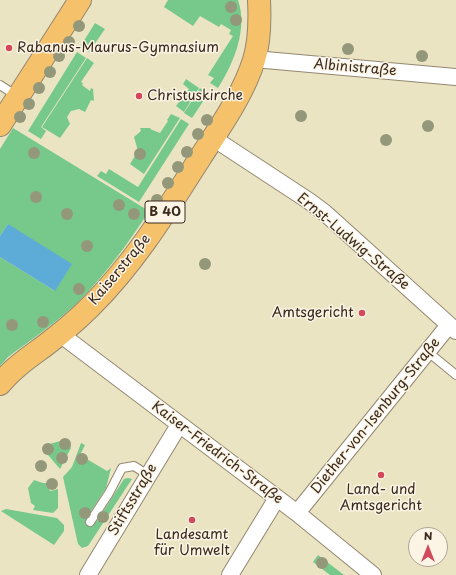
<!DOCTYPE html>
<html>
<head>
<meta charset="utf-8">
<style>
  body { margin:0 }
  #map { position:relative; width:456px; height:575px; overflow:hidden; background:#ebe4c3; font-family:"Playpen Sans",sans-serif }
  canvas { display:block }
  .north { position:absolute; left:408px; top:527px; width:40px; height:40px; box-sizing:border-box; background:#fcf5e5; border:1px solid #afa495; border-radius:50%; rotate:0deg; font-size:11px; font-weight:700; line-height:16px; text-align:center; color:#3b2a1e }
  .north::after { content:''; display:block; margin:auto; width:14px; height:18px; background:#d1495b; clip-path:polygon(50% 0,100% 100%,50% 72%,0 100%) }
</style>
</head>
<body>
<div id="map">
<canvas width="456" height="575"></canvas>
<div class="north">N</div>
</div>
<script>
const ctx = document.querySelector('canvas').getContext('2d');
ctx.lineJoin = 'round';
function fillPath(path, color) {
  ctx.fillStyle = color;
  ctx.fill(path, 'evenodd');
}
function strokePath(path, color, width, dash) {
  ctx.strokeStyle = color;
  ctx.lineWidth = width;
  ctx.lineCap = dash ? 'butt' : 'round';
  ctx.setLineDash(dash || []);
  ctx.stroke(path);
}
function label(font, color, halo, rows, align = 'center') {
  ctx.font = font + ' "Playpen Sans",sans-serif';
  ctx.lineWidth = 3;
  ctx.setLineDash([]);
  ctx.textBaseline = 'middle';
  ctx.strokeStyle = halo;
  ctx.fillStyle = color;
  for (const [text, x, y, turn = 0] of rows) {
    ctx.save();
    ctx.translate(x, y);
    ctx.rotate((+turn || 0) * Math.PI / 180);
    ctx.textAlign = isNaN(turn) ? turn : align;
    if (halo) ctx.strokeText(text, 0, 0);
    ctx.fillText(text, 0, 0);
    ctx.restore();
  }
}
const green = new Path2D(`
  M168 0H238C248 29 234 63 218 88L210 83 214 78 208 75 233 36 229 34 231 30 221 24 219 27 200 16 193 26 164 7Z
  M95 23 105 29 89 52 80 47Z
  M77 52 86 58 41 127 46 131 41 139 28 131Z
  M87 58 94 63 81 82 83 83 82 85 90 91 91 88 93 89 94 101 91 100 85 112 79 109 71 111 67 117 70 124 60 138 42 127Z
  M186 79 199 88 184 112 176 106 189 89 183 84Z
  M200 88 208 94 192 118 184 113Z
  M171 114 180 118 144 174 130 164 138 151 134 137 141 131 140 128H151L150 129 160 133 168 121 167 120Z
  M181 119 189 124 139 202 97 176 101 171 106 174 109 169 138 187Z
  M13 128 149 211C128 244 105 275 78 302 57 322 32 339 8 357L0 366V257L55 291 8 224 0 236V149Z
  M64 440 70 443 71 448 60 469 42 448 46 445Z
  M81 443 85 445 80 455 107 471 111 468 106 488 88 516V519L93 523 97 521 124 479 128 478 132 479 88 546 82 548 78 544 63 477 72 467Z
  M34 480 43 483H49V490L51 491 58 489V508L53 513 33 510 35 506 31 503 28 488Z
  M6 509 57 518 64 525V531L54 545 1 511Z
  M318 555 344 575H330L313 562Z`);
const water = new Path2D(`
  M8 224 72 264 55 291 0 257V236Z`);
const lane = new Path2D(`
  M0 85 17 96
  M428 352 456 375
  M90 522 109 493 122 468 134 466 148 475`);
const street = new Path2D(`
  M254 59 456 77
  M213 138 309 201 325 213 456 331
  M60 334 297 513 373 575
  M297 513 449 325
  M88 575 179 425
  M230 575 277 498`);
const primary = new Path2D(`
  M0 125 80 0
  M0 384C12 369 28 358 43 347 59 335 75 322 89 308 134 264 167 210 200 158 220 127 243 95 254 60 260 41 260 20 259 0`);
const trees = [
  [231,7],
  [236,20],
  [79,26],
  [69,42],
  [348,49],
  [59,56],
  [422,56],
  [50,72],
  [39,88],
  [29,104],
  [301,116],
  [20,117],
  [207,120],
  [428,126],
  [198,134],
  [386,140],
  [187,152],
  [34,153],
  [140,154],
  [178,167],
  [168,183],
  [36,197],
  [157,200],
  [119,205],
  [67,214],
  [134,214],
  [87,246],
  [205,264],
  [79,289],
  [43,322],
  [12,325],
  [65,444],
  [48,449],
  [62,458],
  [82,459],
  [41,466],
  [52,484],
  [85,513],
  [103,517],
  [322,563]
];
const markers = [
  [9,48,4,"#d1495b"],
  [139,96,4,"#d1495b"],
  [362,313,4,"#d1495b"],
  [381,475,4,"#d1495b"],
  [192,520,4,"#d1495b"]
];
const shields = [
  [165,212,40]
];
const shieldNames = [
  ["B 40",165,212]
];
const poiNames = [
  ["Rabanus-Maurus-Gymnasium",17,48],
  ["Christuskirche",147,96],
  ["Amtsgericht",354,313,"right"],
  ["Land- und",381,490,"center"],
  ["Amtsgericht",381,506,"center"],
  ["Landesamt",192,535,"center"],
  ["für Umwelt",192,551,"center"]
];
const streetNames = [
  ["Albinistraße",355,68,5],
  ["Ernst-Ludwig-Straße",353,242,40],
  ["Kaiserstraße",120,270,-50],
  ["Diether-von-Isenburg-Straße",376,416,-51],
  ["Kaiser-Friedrich-Straße",217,453,37],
  ["Stiftsstraße",133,500,-59]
];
fillPath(green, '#77c98b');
fillPath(water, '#5cacd7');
strokePath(lane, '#938770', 10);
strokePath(street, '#938770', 18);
strokePath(primary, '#938770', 24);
strokePath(lane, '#fff', 8);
strokePath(street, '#fff', 16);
strokePath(primary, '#f5c16b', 22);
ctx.fillStyle = '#94987a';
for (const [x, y] of trees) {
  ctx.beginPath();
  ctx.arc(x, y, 6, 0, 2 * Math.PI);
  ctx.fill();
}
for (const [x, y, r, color] of markers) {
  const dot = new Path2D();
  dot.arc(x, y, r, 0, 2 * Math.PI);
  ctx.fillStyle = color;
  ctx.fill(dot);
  strokePath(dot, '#fcf5e5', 1.5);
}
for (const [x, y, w] of shields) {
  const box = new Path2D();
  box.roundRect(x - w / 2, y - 11, w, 22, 3);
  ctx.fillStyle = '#fcf5e5';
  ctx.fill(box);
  strokePath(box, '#3b2a1e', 1);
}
label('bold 13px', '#3b2a1e', null, shieldNames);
label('14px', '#3b2a1e', '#fcf5e5', poiNames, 'left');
label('14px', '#3b2a1e', '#fcf5e5', streetNames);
</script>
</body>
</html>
